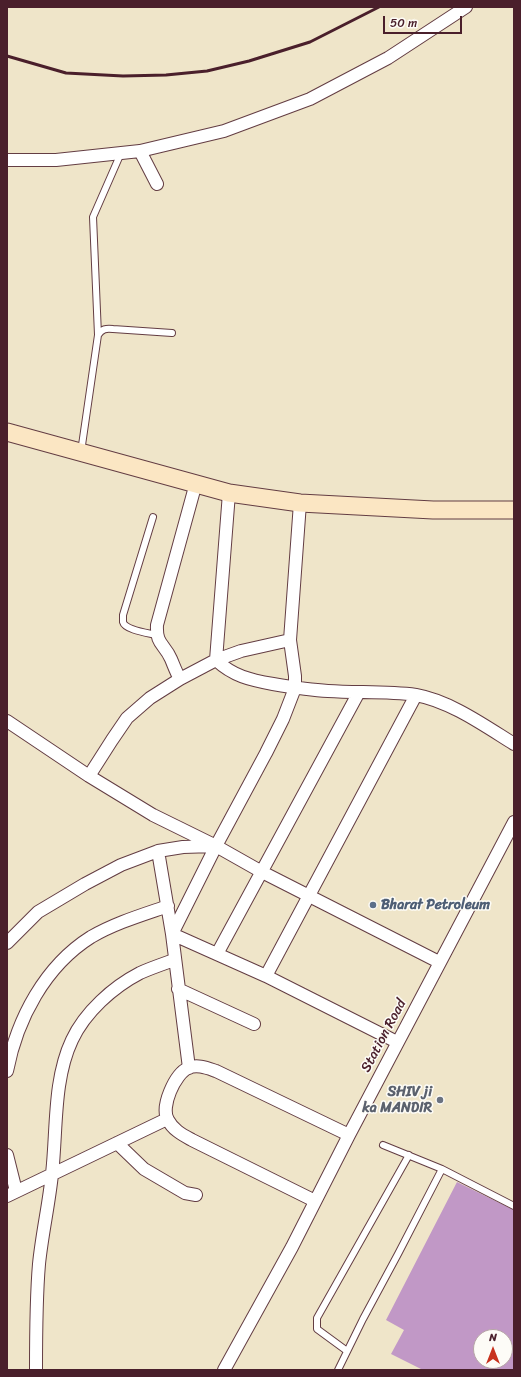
<!DOCTYPE html>
<html>
<head>
<meta charset="utf-8">
<style>
  body { margin:0 }
  #map { position:relative; width:521px; height:1377px; overflow:hidden; background:#efe5c9; font-family:Sriracha,sans-serif }
  canvas { display:block }
  .frame { position:absolute; inset:0; border:8px solid #4a1f2b; pointer-events:none }
  .north { position:absolute; left:473px; top:1329px; width:40px; height:40px; box-sizing:border-box; background:#fdfcf7; border:1px solid #b5a4a5; border-radius:50%; rotate:0deg; font-size:11px; font-weight:700; line-height:16px; text-align:center; color:#4a1f2b }
  .north::after { content:''; display:block; margin:auto; width:14px; height:18px; background:#c8321e; clip-path:polygon(50% 0,100% 100%,50% 72%,0 100%) }
  .scale { position:absolute; left:383px; top:16px; width:79px; height:18px; box-sizing:border-box; border:2px solid #4a1f2b; border-top:0; padding-left:5px; font-size:12px; line-height:14px; white-space:nowrap; color:#4a1f2b; -webkit-text-stroke:3px #fdfcf7; paint-order:stroke }
</style>
</head>
<body>
<div id="map">
<canvas width="521" height="1377"></canvas>
<div class="frame"></div>
<div class="north">N</div>
<div class="scale">50 m</div>
</div>
<script>
const ctx = document.querySelector('canvas').getContext('2d');
ctx.lineJoin = 'round';
function fillPath(path, color) {
  ctx.fillStyle = color;
  ctx.fill(path, 'evenodd');
}
function strokePath(path, color, width, dash) {
  ctx.strokeStyle = color;
  ctx.lineWidth = width;
  ctx.lineCap = dash ? 'butt' : 'round';
  ctx.setLineDash(dash || []);
  ctx.stroke(path);
}
function label(font, color, halo, rows, align = 'center') {
  ctx.font = font + ' Sriracha,sans-serif';
  ctx.lineWidth = 3;
  ctx.setLineDash([]);
  ctx.textBaseline = 'middle';
  ctx.strokeStyle = halo;
  ctx.fillStyle = color;
  for (const [text, x, y, turn = 0] of rows) {
    ctx.save();
    ctx.translate(x, y);
    ctx.rotate((+turn || 0) * Math.PI / 180);
    ctx.textAlign = isNaN(turn) ? turn : align;
    if (halo) ctx.strokeText(text, 0, 0);
    ctx.fillText(text, 0, 0);
    ctx.restore();
  }
}
const building = new Path2D(`
  M457 1182 514 1210V1370H423L391 1354 404 1330 386 1320ZM481 1337H505V1361H481Z`);
const lane = new Path2D(`
  M98 335 93 217 121 153
  M81 452 98 335C102 329 106 328 113 329L172 333
  M153 517 123 615C123 617 123 620 123 622 125 630 148 633 156 635
  M383 1145 442 1169 514 1206
  M347 1351 317 1329V1318L409 1155
  M338 1370 363 1319 398 1254 442 1169`);
const street = new Path2D(`
  M140 151 157 184
  M7 160H56L140 151 224 131 310 99 388 58 466 7
  M229 493 216 660C233 676 250 680 273 684 291 687 309 690 328 691 357 693 387 691 416 695 450 701 485 726 514 744
  M300 503 290 640 295 676V688L283 719 266 753 216 846 172 934 266 976 397 1042
  M180 679C176 672 174 666 171 659 164 643 156 645 157 625L196 483
  M7 721 89 776 153 815 216 846 262 872 439 962
  M89 776 112 740 127 718 150 698 180 679 216 660 241 651 290 640
  M158 851 172 934 189 1068
  M7 943 38 912 85 884 121 865 158 851 183 847 214 846
  M217 954 359 692
  M266 976 416 695
  M178 989 254 1024
  M7 1071C17 1019 45 966 91 937 115 923 142 915 168 906
  M117 1143 144 1169 185 1193 196 1195
  M7 1155 16 1191
  M7 1196 167 1119
  M315 1201 192 1140C183 1135 173 1130 168 1120 160 1107 175 1074 188 1068 197 1064 207 1068 216 1071L349 1135
  M36 1370C36 1335 36 1299 39 1264 42 1234 49 1204 52 1174 57 1131 53 1080 72 1040 85 1012 113 987 140 973 151 968 163 964 174 960
  M224 1370 292 1247 349 1135 514 822`);
const secondary = new Path2D(`
  M7 432 229 493 300 503 433 510H514`);
const rail = new Path2D(`
  M7 56 66 73 123 76 166 75 207 71 249 61 310 42 379 7`);
const markers = [
  [373,905,4,"#5c6f8a"],
  [440,1100,4,"#6b7280"]
];
const serviceNames = [
  ["Bharat Petroleum",381,905]
];
const streetNames = [
  ["Station Road",384,1036,-62]
];
const worshipNames = [
  ["SHIV ji",432,1092],
  ["ka MANDIR",432,1108]
];
fillPath(building, '#c198c6');
strokePath(lane, '#633d43', 8);
strokePath(street, '#633d43', 14);
strokePath(secondary, '#633d43', 19);
strokePath(lane, '#fff', 6);
strokePath(street, '#fff', 12);
strokePath(secondary, '#fbe6c3', 17);
strokePath(rail, '#4a1f2b', 3);
for (const [x, y, r, color] of markers) {
  const dot = new Path2D();
  dot.arc(x, y, r, 0, 2 * Math.PI);
  ctx.fillStyle = color;
  ctx.fill(dot);
  strokePath(dot, '#fdfcf7', 1.5);
}
label('bold 14px', '#4e5e75', '#fdfcf7', serviceNames, 'left');
label('14px', '#4a1f2b', '#fdfcf7', streetNames);
label('bold 14px', '#5b616d', '#fdfcf7', worshipNames, 'right');
</script>
</body>
</html>
